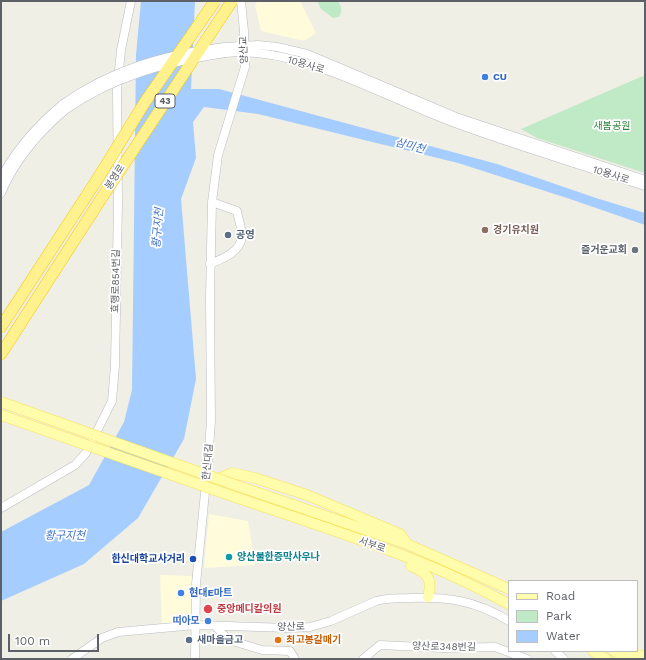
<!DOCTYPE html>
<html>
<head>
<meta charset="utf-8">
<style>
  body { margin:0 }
  #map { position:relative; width:646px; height:660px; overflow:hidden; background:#f0efe5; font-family:"Work Sans",sans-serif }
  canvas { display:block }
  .frame { position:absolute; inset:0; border:2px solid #5d6066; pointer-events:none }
  .legend { position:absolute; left:508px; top:580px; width:130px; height:72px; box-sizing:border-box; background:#fff; border:1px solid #bebfc2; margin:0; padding:5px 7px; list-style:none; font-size:12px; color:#5d6066 }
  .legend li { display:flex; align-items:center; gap:8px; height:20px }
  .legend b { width:20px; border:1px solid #bebfc2 }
  .scale { position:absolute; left:8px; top:634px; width:91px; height:18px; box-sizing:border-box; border:2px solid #5d6066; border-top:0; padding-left:5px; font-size:12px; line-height:14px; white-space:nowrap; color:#5d6066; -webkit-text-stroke:3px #fff; paint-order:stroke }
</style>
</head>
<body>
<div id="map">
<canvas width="646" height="660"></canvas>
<div class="frame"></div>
<ul class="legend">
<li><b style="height:5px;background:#fffcab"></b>Road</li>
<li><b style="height:11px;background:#c0e9c6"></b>Park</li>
<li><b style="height:11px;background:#a6cdff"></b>Water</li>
</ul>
<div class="scale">100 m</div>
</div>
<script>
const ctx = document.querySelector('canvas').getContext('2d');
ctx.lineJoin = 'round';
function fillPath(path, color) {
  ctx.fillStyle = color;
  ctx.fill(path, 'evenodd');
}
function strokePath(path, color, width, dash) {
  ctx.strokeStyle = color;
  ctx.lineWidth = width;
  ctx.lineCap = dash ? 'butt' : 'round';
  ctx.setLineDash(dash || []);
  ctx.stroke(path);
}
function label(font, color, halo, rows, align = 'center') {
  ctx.font = font + ' "Work Sans","Noto Sans KR",sans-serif';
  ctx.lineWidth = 3.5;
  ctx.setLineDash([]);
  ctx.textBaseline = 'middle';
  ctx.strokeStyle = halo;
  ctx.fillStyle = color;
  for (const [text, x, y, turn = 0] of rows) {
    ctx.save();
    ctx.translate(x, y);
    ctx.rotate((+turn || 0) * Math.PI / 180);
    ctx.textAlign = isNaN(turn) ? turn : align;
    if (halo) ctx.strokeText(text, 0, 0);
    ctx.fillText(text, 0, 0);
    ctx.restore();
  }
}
const commercial = new Path2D(`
  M258 1H300L316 33 304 41 261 31 255 5Z
  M209 514 248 521 255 565 204 568Z
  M160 575 192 576V624L162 627Z`);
const green = new Path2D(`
  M317 1H338L341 7V13L339 17 333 18 321 9Z
  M645 75V173L537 138 521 129Z`);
const water = new Path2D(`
  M141 1H195L191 89H219L497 164 596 198 645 213V225L570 199 458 163 258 114 204 107 193 122 196 158 181 199 196 379 184 439 138 518 84 564 1 601V532L89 485 124 422 132 390 136 55Z`);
const minor = new Path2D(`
  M224 47 258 45 277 47 307 54 456 117 645 180
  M225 53C300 45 385 98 455 123 517 146 582 165 645 186
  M1 178C16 149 38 125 63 104
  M1 193C15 160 38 133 65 110
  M210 264C222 259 241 252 242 236 242 228 238 218 237 211L212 202
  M1 508 75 465 86 453 112 401 115 365 118 203 117 91 121 50 131 1
  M215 626 229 640 262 650 290 651 295 659
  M555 651 564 659
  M72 659 102 638 118 632 196 625 289 628 310 627 331 621 376 601C387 598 398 598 409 598 448 597 475 600 509 621
  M195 659 196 584 208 462 211 421 210 297 212 202 218 155 245 67 244 31 241 1
  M363 659 380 645 443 648 495 647 527 659`);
const major = new Path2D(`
  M215 485 220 478 232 473 255 478 307 495 400 534 407 544
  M238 486 407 544 509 589
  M232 496C299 519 367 540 432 567 459 578 484 591 509 604
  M411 566C428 573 433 579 428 597
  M593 651 606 659
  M614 651 627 659
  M631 651 637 655 645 656`);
const highway = new Path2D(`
  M1 327 100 175
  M1 354 99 202`);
const minorBridge = new Path2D(`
  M63 104C113 69 164 55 224 47
  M65 110C113 76 167 62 225 53`);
const majorBridge = new Path2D(`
  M1 402 238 486
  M1 415 232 496`);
const highwayBridge = new Path2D(`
  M100 175 145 102 215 1
  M99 202 232 1`);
const markers = [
  [485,77,4,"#3f7fe0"],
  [485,230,4,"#8d6e63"],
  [228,235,4,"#5c6f8a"],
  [635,250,4,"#6b7280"],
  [229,557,4,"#0f9aa8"],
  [193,559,4,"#1a4fb4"],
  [181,593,4,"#3f7fe0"],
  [208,609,5,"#e0444e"],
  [208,621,4,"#3f7fe0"],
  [189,640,4,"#5c6f8a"],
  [278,640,4,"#e8710a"]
];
const shields = [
  [165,101,20]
];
const shieldNames = [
  ["43",165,101]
];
const streetNames = [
  ["양산교",244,50,-92],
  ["10용사로",306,65,17],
  ["10용사로",611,175,18],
  ["봉영로",115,177,-57],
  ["효행로854번길",116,281,-89],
  ["한신대길",208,462,-85],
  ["서부로",372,545,19],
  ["양산로",291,627,-1],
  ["양산로348번길",444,647,1]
];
const shopNames = [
  ["CU",493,77],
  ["현대E마트",189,593],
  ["띠아모",200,621,"right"]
];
const parkNames = [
  ["새봄공원",612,126]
];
const educationNames = [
  ["경기유치원",493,230]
];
const serviceNames = [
  ["공영",236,235],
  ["새마을금고",197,640]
];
const worshipNames = [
  ["즐거운교회",627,250]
];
const cultureNames = [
  ["양산불한증막사우나",237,557]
];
const transitNames = [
  ["한신대학교사거리",185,559]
];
const healthNames = [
  ["중앙메디칼의원",217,609]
];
const foodNames = [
  ["최고봉갈매기",286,640]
];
const waterNames = [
  ["삼미천",410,146,15],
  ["황구지천",158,228,-85],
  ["황구지천",65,536]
];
fillPath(commercial, '#fffbdb');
fillPath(green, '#c0e9c6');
fillPath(water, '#a6cdff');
strokePath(minor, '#babcc2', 9);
strokePath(major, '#f9e155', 11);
strokePath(highway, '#f5c800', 12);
strokePath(minor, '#fff', 8);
strokePath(major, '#fffcab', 10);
strokePath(highway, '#fff18d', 11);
strokePath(minorBridge, '#babcc2', 9, []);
strokePath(majorBridge, '#f9e155', 11, []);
strokePath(highwayBridge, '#f5c800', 12, []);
strokePath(minorBridge, '#fff', 8);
strokePath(majorBridge, '#fffcab', 10);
strokePath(highwayBridge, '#fff18d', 11);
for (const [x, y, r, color] of markers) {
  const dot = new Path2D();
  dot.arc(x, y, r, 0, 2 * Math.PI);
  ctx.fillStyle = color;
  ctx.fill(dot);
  strokePath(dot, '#fff', 1.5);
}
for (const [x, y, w] of shields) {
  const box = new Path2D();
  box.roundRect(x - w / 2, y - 7, w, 14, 3);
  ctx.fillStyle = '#fff';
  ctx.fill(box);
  strokePath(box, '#5d6066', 1);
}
label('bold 9px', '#5d6066', null, shieldNames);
label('10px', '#5d6066', '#fff', streetNames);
label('bold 10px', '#366cbe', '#fff', shopNames, 'left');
label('10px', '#30833e', '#fff', parkNames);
label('bold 10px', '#785e54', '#fff', educationNames, 'left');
label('bold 10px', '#4e5e75', '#fff', serviceNames, 'left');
label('bold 10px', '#5b616d', '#fff', worshipNames, 'right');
label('bold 10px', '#0d838f', '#fff', cultureNames, 'left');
label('bold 10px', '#164399', '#fff', transitNames, 'right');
label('bold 10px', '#be3a42', '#fff', healthNames, 'left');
label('bold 10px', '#c56008', '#fff', foodNames, 'left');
label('italic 11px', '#4172cb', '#fff', waterNames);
</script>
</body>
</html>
